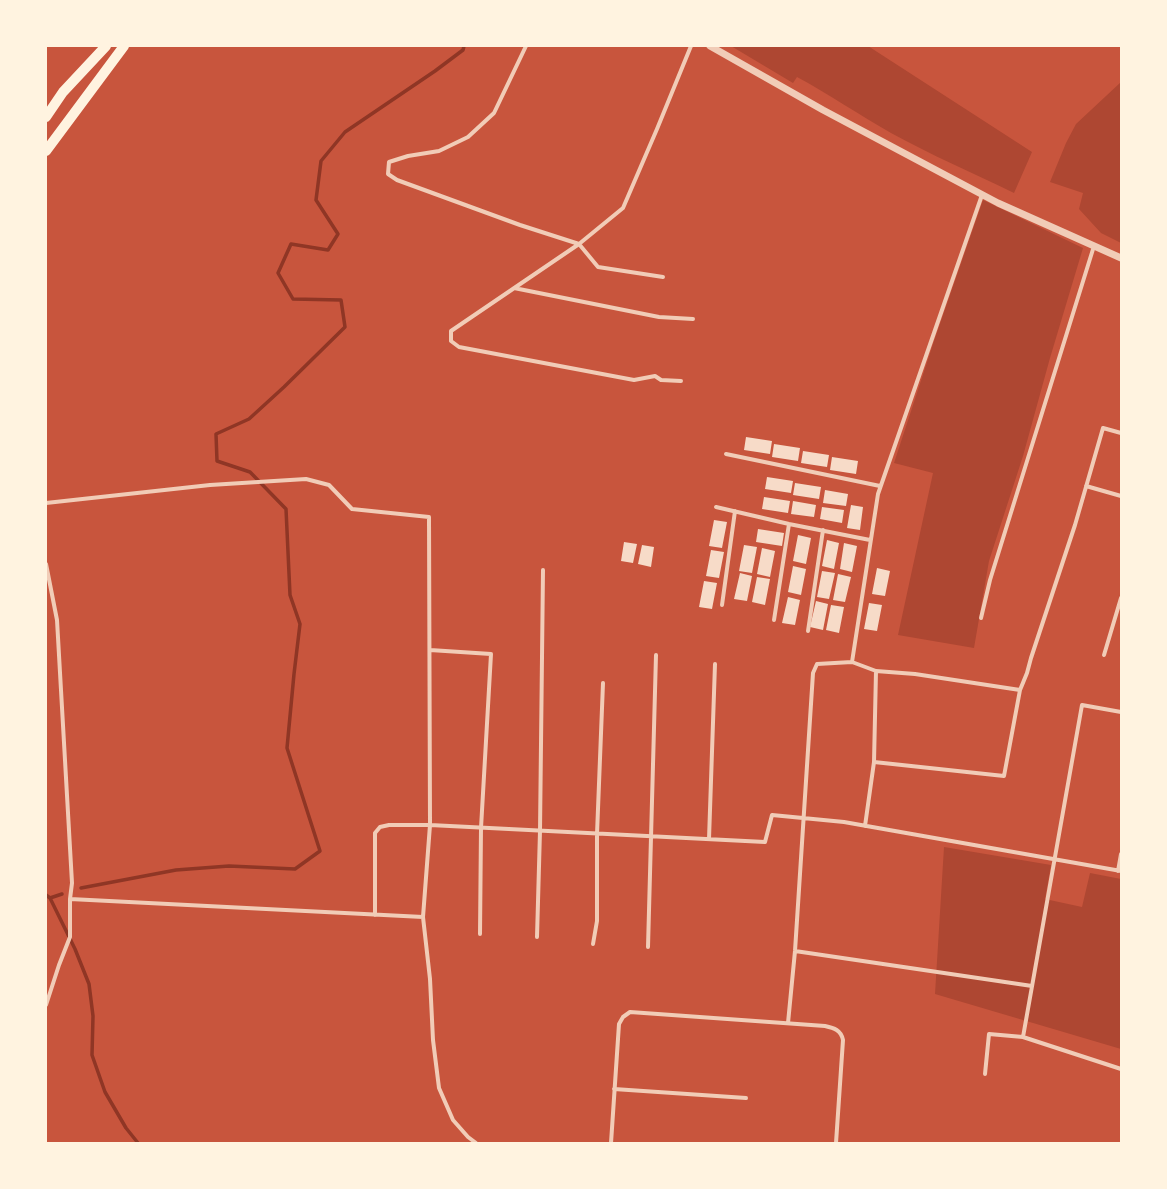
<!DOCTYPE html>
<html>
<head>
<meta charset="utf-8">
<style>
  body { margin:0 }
  #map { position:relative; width:1167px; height:1189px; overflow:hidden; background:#c8553d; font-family:Manrope,sans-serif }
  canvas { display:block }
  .frame { position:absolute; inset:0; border:47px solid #fff3e0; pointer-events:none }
</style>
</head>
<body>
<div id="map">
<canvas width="1167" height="1189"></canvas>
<div class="frame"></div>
</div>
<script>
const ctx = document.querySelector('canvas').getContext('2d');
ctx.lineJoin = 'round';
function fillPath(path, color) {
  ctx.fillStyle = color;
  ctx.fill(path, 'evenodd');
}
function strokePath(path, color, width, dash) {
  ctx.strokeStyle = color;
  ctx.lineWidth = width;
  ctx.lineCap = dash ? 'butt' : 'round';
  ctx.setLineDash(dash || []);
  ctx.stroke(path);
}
const green = new Path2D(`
  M731 46H868L1032 152 1014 193C973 173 931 155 891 133 859 115 829 94 797 77L793 83Z
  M1121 82V243L1101 233 1079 209 1083 193 1050 182 1066 143 1076 124Z
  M983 200 1083 248 1050 358 1023 456 989 561 974 648 898 635 933 473 894 463 934 341Z
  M944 847 1051 865 1045 899 1082 907 1090 873 1121 879V1049L935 994Z`);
const stream = new Path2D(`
  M81 888 176 870 229 866 295 869 320 851 287 748 294 674 300 624 290 595 286 509 250 472 217 461 216 434 249 419 284 387 345 327 341 300 293 299 278 273 291 244 328 250 338 234 316 200 321 161 345 132 435 71 463 50 464 46
  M46 895 50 898 62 894
  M50 898 75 949 89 984 93 1016 92 1055 105 1092 126 1128 138 1143`);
const building = new Path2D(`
  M746 437 772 441 770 454 744 450Z
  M774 444 800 448 798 461 772 457Z
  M803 451 829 455 827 467 801 463Z
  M832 457 858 461 856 474 830 470Z
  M767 477 793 481 791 493 765 489Z
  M795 483 821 487 819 499 793 495Z
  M825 490 848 494 846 506 823 503Z
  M764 497 790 501 788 513 762 509Z
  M793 501 816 505 814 517 791 514Z
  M851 505 863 507 860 530 847 528Z
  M822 507 844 510 842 523 820 519Z
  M714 520 727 522 722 548 709 546Z
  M758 529 784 533 782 546 756 542Z
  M798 535 811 538 806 564 793 561Z
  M827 540 839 543 834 569 822 566Z
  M624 542 637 544 633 563 621 561Z
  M844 543 857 546 852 572 840 569Z
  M642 545 654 547 651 567 638 564Z
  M744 545 757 547 752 573 739 571Z
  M762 548 775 551 770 577 757 574Z
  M711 550 724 552 719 578 706 576Z
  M793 566 806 569 801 595 788 592Z
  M877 568 890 571 885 596 872 594Z
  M822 571 835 573 829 599 817 597Z
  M740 573 752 576 747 601 734 599Z
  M838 574 851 577 845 602 833 600Z
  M757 577 770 579 765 605 752 602Z
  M704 581 717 583 712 609 699 607Z
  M788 597 800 600 795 625 782 623Z
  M816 601 828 604 823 630 810 627Z
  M869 603 882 605 877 631 864 629Z
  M831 605 844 607 839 633 826 630Z`);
const minor = new Path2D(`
  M526 46 494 113 468 137 439 151 408 156 389 162 388 174 397 180 520 225 579 244 598 267 663 277
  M514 288 659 317 693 319
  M681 381 661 380 655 376 634 380 459 347 451 341V331L579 244 623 208 657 129 691 46
  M726 454 880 486
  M1086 486 1121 496
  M46 503 210 485 306 479 329 485 352 509 429 517 430 825 423 917 70 899
  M716 507 789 524 870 540
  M46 564 57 620 72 883 70 899V937L59 965 46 1005
  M722 605 735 511
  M981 618 990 580 1094 246
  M774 620 789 524
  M808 631 823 530
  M430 650 491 654 481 828 480 934
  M1104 655 1121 598
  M852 662 878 494 982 195
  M874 762 1004 776 1020 690 1027 673 1031 658 1075 525 1103 428 1121 433
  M865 826 874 762 876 671
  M709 839 715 664
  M1118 871 1121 854
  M375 915V833L380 827 389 825H430L765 842 772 815 844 822 1121 871
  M423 917 430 979 433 1040 439 1088 453 1120 468 1137 476 1143
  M537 937 540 831 543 570
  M593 944 597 921V834L603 683
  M648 947 656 655
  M795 951 1032 986
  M788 1023 795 951 813 673 817 664 852 662 876 671 915 674 1020 690
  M1023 1037 1121 1069
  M985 1074 989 1034 1023 1037 1082 705 1121 712
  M614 1089 746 1098
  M611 1143 619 1024 623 1017 630 1012 825 1026C834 1028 841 1030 843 1040L836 1143`);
const tertiary = new Path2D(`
  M710 46 823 110 998 203 1121 258`);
const primary = new Path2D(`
  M46 117 63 92 106 46
  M46 151 124 46`);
fillPath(green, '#ae4732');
strokePath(stream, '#8f3625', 3.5);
fillPath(building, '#f7dbc8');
strokePath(minor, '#f1ccb7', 4);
strokePath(tertiary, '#f1ccb7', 7);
strokePath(primary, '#fff3e0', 10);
</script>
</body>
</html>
